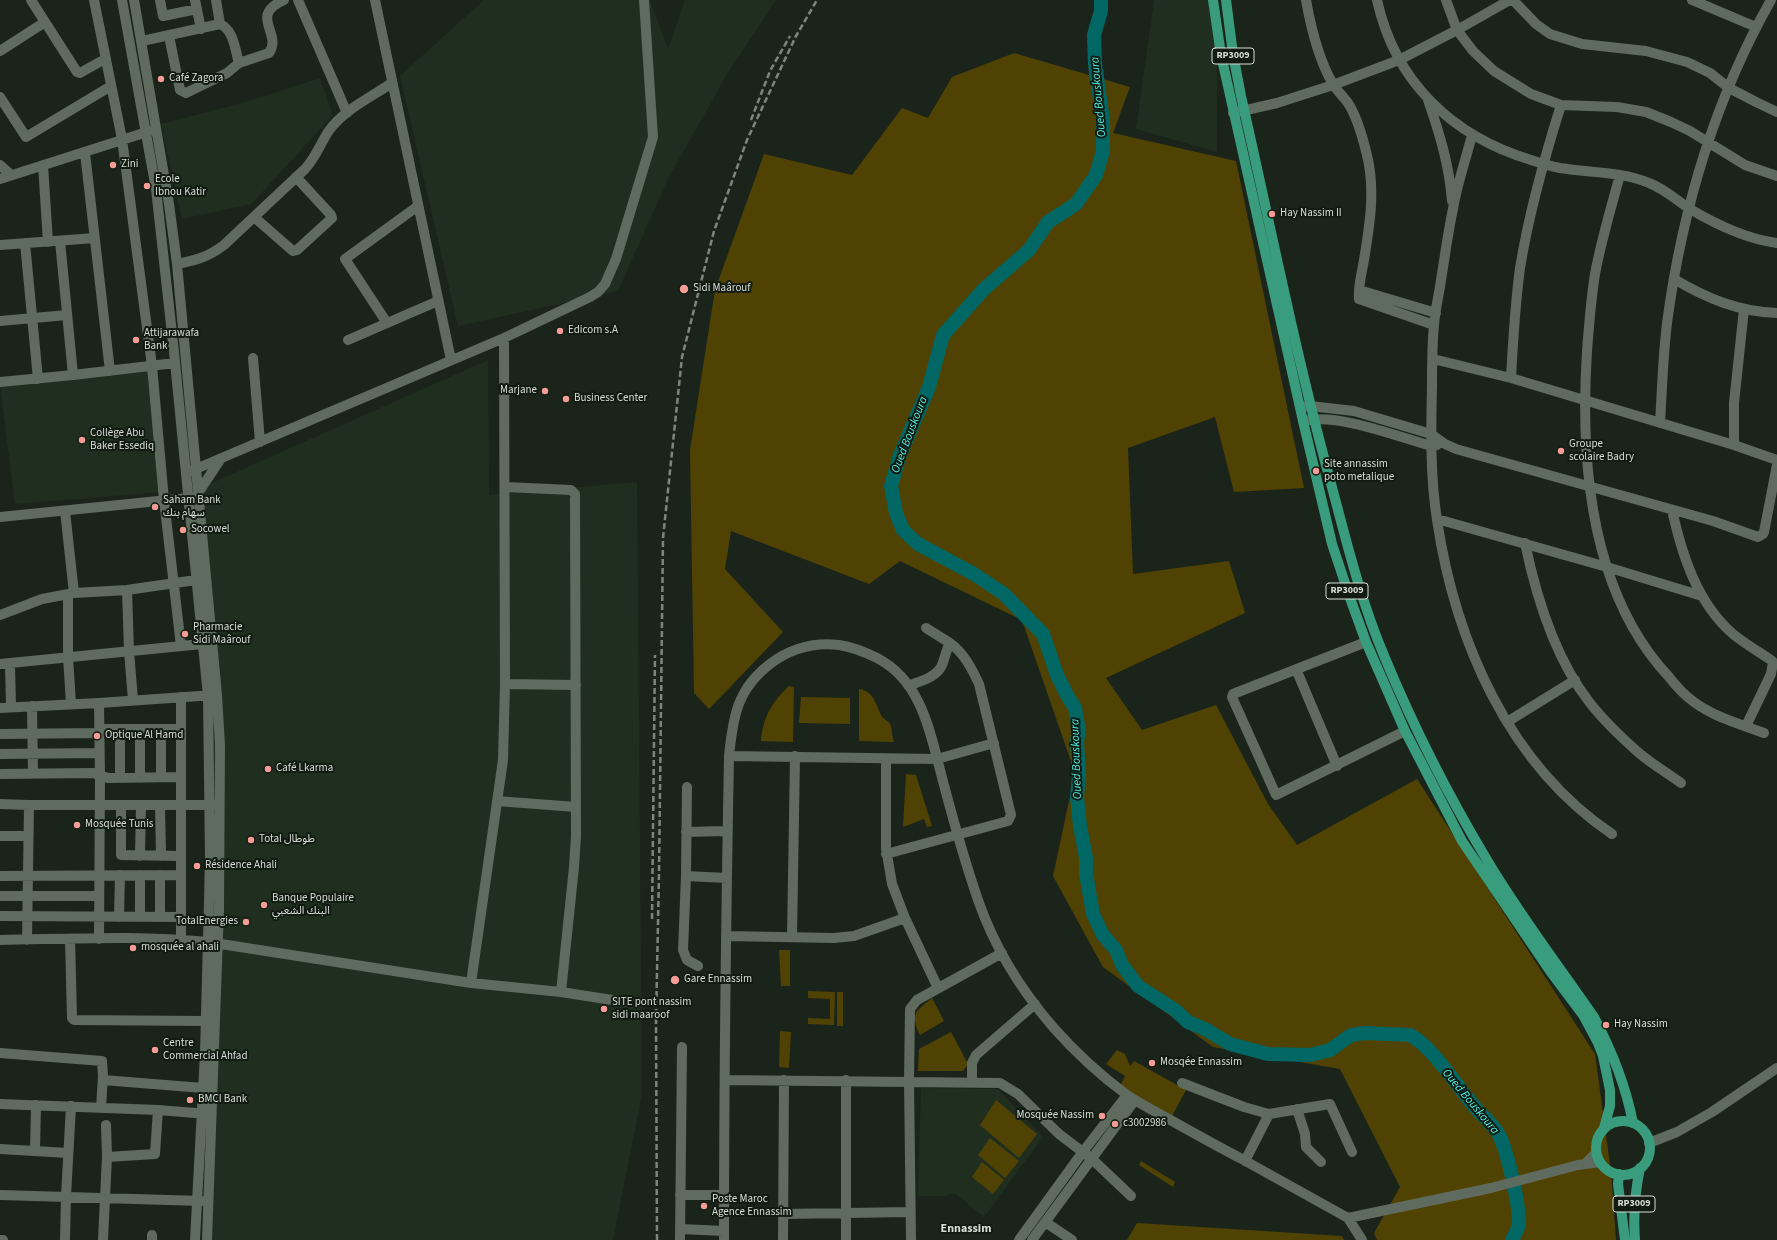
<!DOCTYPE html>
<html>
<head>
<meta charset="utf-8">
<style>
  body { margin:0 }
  canvas { display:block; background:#1a241a }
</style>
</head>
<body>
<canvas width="1777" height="1240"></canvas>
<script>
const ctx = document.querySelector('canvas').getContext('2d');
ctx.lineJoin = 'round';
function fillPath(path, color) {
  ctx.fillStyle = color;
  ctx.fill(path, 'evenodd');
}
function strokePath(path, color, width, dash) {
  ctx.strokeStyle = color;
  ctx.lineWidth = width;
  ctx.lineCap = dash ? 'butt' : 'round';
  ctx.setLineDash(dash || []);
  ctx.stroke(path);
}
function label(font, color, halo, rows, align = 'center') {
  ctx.font = font + ' "Source Sans 3","Noto Sans Arabic",sans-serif';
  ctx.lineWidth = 4;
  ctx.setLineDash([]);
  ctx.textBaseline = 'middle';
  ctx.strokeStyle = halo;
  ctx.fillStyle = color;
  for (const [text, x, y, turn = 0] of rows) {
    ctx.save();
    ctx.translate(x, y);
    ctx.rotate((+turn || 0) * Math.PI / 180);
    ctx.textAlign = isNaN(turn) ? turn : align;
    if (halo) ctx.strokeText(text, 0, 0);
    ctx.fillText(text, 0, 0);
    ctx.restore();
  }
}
const built = new Path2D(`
  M484 0H650L668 49 685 0H776L726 76 669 177 618 291 458 326 400 76Z
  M1154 0H1217V152L1136 129Z
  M320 78 333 115 268 186 251 204 182 219 161 124 246 102Z
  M488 360 489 495 637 482 642 1094 613 1240H204L205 486Z
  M150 369 162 492 15 504 0 385Z
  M921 1088 998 1089 1043 1137 984 1217 956 1194H949L947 1196H918Z`);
const green = new Path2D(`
  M1014 53 1130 87 1113 133 1236 161 1304 488 1234 492 1215 417 1128 448 1133 574 1229 561 1245 613 1106 678 1142 730 1216 705 1268 804 1297 845 1417 779 1595 1054 1611 1172 1616 1240H1377L1374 1233 1400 1187 1340 1069 1213 1047 1103 967 1053 876 1075 773 1022 620 900 561 869 584 731 531 725 569 783 632 709 709 694 693 690 450 715 290 764 154 852 175 902 108 928 118 952 77Z
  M789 686 794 687 793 742 761 741C763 717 772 702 789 686Z
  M859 689C874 691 876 705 882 717 885 720 889 721 891 726 892 731 892 737 894 742L859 741Z
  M801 697 850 698V724L799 723Z
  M906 774 916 775 932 826 927 827 924 819 903 827Z
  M779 950H790V986H781Z
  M808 991 835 992 834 1025 808 1024V1018L830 1019V999L808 998Z
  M837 992H843V1026H837Z
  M932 998 944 1021 920 1035C910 1014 915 1012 932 998Z
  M780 1031 791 1032 789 1068 779 1067Z
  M951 1032 968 1064 963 1071H918L919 1049Z
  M1117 1050 1125 1054 1130 1066 1134 1061 1186 1090 1172 1116 1120 1086 1125 1076 1106 1064Z
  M996 1100 1037 1134 1019 1158 980 1125Z
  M990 1138 1019 1161 1005 1178 978 1155Z
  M1141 1161 1175 1182 1173 1187 1139 1165Z
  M982 1162 1004 1180 993 1194 972 1177Z
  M1137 1223 1342 1236 1344 1240H1127Z`);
const river = new Path2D(`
  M1101 0V11L1094 35 1095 64 1103 121V151L1096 175 1076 204 1048 222 1029 250 984 289 943 335 929 387 900 455 891 486 896 513 903 530 918 544 974 574 1004 594 1043 634 1057 675 1067 695 1075 708 1079 730 1077 742 1079 775 1077 797 1080 826 1086 858V874L1093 914 1103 935 1116 950 1122 965 1138 986 1175 1010 1188 1022 1205 1029 1230 1044 1268 1054 1310 1055 1330 1050 1351 1035 1365 1033 1410 1035C1434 1048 1457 1087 1475 1107 1482 1116 1494 1125 1499 1135 1508 1153 1519 1203 1519 1223 1519 1229 1514 1235 1512 1240`);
const minor = new Path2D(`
  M31 0 77 72 80 73 105 59
  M94 0 122 139 152 366 164 500 181 646
  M122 0 156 189 174 352 208 696 210 857 209 901 205 1053 195 1240
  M134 0 169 204 177 264 217 695 220 745 219 909 207 1240
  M160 0 163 16 197 9
  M195 0 201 29
  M216 0 220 24
  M298 0 347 113
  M375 0 451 360
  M1306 0C1311 28 1318 59 1333 84 1337 91 1343 96 1348 103 1357 117 1362 135 1366 151 1376 188 1370 223 1364 260 1362 272 1358 286 1359 299L1434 325
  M1377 0C1395 82 1452 136 1531 160 1540 163 1550 166 1560 168 1590 173 1620 171 1649 183 1665 189 1676 200 1690 209 1717 225 1746 239 1777 243
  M1446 0 1457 30 1473 51 1494 71 1531 94 1561 105 1617 107 1646 112 1671 122 1690 131 1745 165 1777 176
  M1513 0 1536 24 1550 34 1582 44 1646 51 1687 62 1710 73 1729 88 1756 102 1777 112
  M1692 0 1756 27
  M169 36 180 90 186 93 227 73 239 63 269 53C283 33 248 16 284 0
  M142 41 220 24C234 30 235 50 239 63
  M0 51 45 22
  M0 97 26 137 111 86
  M1428 100C1440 135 1449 164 1452 201
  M1233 113 1277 103 1333 85 1399 60 1457 30 1510 0
  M1472 135C1466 159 1457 184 1453 209 1448 232 1445 256 1441 280 1439 295 1435 310 1434 325 1432 345 1432 366 1432 386 1431 431 1430 475 1437 520 1455 640 1508 764 1612 834
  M85 153 110 371
  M0 165 11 175
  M43 165 48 242
  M1620 175C1611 208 1601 241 1595 274 1591 299 1589 325 1587 351 1580 460 1590 593 1669 677 1676 686 1684 695 1694 702 1714 717 1740 724 1764 733
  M0 179 150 131
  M254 217 293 251 297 250 332 218 331 215 296 177
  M60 241 73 375
  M25 243 38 379
  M0 245 95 238
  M177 264C197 260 208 257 224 245L305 169C315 158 320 145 328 132 343 110 371 97 392 83
  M1674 279C1706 298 1739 312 1777 313
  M1359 290 1436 313
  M0 321 67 315
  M387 323 345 259 418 206
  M348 340 438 301
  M253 358 260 442
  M1433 359 1511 378 1734 445 1777 460
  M1511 378C1513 341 1515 305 1520 268 1529 213 1544 159 1561 105
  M0 382 73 375 175 363
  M1300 407 1310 406 1354 411 1431 434 1445 444 1456 449 1713 521 1758 537 1763 534 1764 532 1777 465
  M1303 421C1338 413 1396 436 1431 446L1437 445
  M1660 423C1662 390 1663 356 1667 323 1682 211 1715 99 1771 0
  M1734 445V403L1744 309
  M191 471 504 338 590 297 598 292 605 284 616 259 653 137 644 0
  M505 487 571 490 575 494 576 836 574 867 561 992
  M198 493 220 460
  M1672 510C1682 555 1697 603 1733 634 1745 644 1758 651 1771 660L1773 662 1771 674 1746 726
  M65 511 74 593
  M0 517 188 498
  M1437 519 1607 567 1702 596
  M1525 543C1536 596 1556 660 1590 703 1604 721 1622 738 1639 753 1652 764 1667 773 1681 783
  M127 590 129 651 133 700
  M68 595V657L71 704
  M0 615 42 599 74 593 127 590 196 580
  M926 628 950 643
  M1366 642 1233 694 1232 697 1276 795 1405 731
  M10 663 11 707
  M0 664 202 644
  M1296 669 1337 766
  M505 684 576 685
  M99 703 100 776 99 939
  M32 706 33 774
  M0 708 99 703 214 695
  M1507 722 1575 680
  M99 729H180
  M0 734 99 733
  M0 754 99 753
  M729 756 937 759 994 743
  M886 759V848L892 884 905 918
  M0 774 93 773 108 778 180 777
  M161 777V729
  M120 778V729
  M140 778V729
  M687 787 686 876 727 878
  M497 801 576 807
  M0 804 29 805
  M121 805V855L180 856
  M160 805 161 856
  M686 832 727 831
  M0 836H28
  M886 854 1008 821 1011 815 979 684C972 669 964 653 950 643 946 650 945 658 942 665 937 677 921 681 910 685
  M140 856 141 805
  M0 876 180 875
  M686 876 683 950 687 960 698 966
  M0 896H99
  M0 916 181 917
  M119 917 120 875
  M140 917V875
  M160 917V875
  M726 936 834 938 854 936 905 918 938 988
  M792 937 795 756
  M70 939 72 1018 74 1020 205 1021
  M181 939V697
  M0 940C69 939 139 935 208 942L471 983 561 992 625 1002
  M27 940 29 805H216
  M471 983 503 760 505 684 504 338
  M0 1053 102 1061 103 1076 101 1108
  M103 1080 203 1088
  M725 1080 1000 1083 1018 1094 1059 1134 1092 1159 1131 1196
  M972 1081V1063L976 1055 1035 1004
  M1182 1083 1244 1107 1269 1114 1330 1104 1352 1152
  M0 1104 158 1110 208 1114
  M1297 1109 1305 1134 1306 1147 1321 1162
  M106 1125 107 1157
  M1649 1143 1677 1132 1712 1112 1777 1068
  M0 1149 68 1153
  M35 1151 36 1105
  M1245 1161 1269 1114
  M1585 1164 1596 1153
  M0 1195 202 1201
  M680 1195H725
  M783 1214 910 1212
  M1348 1218 1491 1188 1578 1165 1600 1162
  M1045 1222 1072 1240
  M680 1229 724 1231
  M0 1240H3
  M65 1240 66 1196 71 1106
  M103 1240 107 1157 155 1154 158 1110
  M152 1240V1235
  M680 1240 682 1047
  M724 1240C724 1079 726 917 729 756 733 717 737 689 770 664 791 648 813 642 839 645 853 647 865 652 877 658 924 682 931 738 944 785 954 823 965 862 978 900 994 946 1021 990 1053 1027 1075 1052 1100 1075 1127 1095 1139 1103 1152 1110 1165 1117 1190 1131 1215 1145 1240 1158 1276 1178 1312 1198 1348 1218L1362 1240
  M783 1240 784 1080
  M846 1240V1080
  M911 1240 909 1081 910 1009 917 1000 1002 953
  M1019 1240 1082 1153 1127 1095
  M1032 1240 1135 1100`);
const major = new Path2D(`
  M1213 0 1221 55 1303 421 1332 544 1350 598 1366 642 1405 731 1462 841 1550 971 1583 1015 1598 1043 1603 1056 1610 1090V1106L1604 1128
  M1226 0 1233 54 1241 96C1271 228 1297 361 1333 491 1348 548 1362 604 1385 658 1414 728 1448 795 1487 860 1519 914 1558 965 1594 1017 1611 1049 1626 1087 1633 1123
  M1596 1148a27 27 0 1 1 54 0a27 27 0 1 1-54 0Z
  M1619 1174 1618 1184 1625 1240
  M1635 1240C1633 1215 1635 1192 1640 1168`);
const rail = new Path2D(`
  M751 120 770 71 790 36
  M652 919 655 655
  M657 1240 656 1021 659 874 663 538 682 357 714 231 747 140 796 36 817 0`);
const markers = [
  [161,79,4,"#f59c96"],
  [113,165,4,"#f59c96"],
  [147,186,4,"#f59c96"],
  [1272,214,4,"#f59c96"],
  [684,289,5,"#f59c96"],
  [560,331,4,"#f59c96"],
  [136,340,4,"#f59c96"],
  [545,391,4,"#f59c96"],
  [566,399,4,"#f59c96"],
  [82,440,4,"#f59c96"],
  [1561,451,4,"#f59c96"],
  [1316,471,4,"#f59c96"],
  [155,507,4,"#f59c96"],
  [183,530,4,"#f59c96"],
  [185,634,4,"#f59c96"],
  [97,736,4,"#f59c96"],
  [268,769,4,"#f59c96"],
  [77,825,4,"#f59c96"],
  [251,840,4,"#f59c96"],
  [197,866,4,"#f59c96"],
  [264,905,4,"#f59c96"],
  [246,922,4,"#f59c96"],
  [133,948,4,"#f59c96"],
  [675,980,5,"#f59c96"],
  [604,1009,4,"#f59c96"],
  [1606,1025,4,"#f59c96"],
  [155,1050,4,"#f59c96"],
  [1152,1063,4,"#f59c96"],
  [190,1100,4,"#f59c96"],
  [1102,1116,4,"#f59c96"],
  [1115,1124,4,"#f59c96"],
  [704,1206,4,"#f59c96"]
];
const shields = [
  [1233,56,42],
  [1347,591,42],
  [1634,1204,42]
];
const shieldNames = [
  ["RP3009",1233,56],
  ["RP3009",1347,591],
  ["RP3009",1634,1204]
];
const poiNames = [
  ["Café Zagora",169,79],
  ["Zini",121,165],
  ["Ecole",155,180],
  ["Ibnou Katir",155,193],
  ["Hay Nassim II",1280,214],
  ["Sidi Maârouf",693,289],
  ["Edicom s.A",568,331],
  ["Attijarawafa",144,334],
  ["Bank",144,347],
  ["Marjane",537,391,"right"],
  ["Business Center",574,399],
  ["Collège Abu",90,434],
  ["Baker Essediq",90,447],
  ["Groupe",1569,445],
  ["scolaire Badry",1569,458],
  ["Site annassim",1324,465],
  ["poto metalique",1324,478],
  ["Saham Bank",163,501],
  ["سهام بنك",163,514],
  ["Socowel",191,530],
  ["Pharmacie",193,628],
  ["Sidi Maârouf",193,641],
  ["Optique Al Hamd",105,736],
  ["Café Lkarma",276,769],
  ["Mosquée Tunis",85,825],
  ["Total طوطال",259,840],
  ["Résidence Ahali",205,866],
  ["Banque Populaire",272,899],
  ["البنك الشعبي",272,912],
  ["TotalEnergies",238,922,"right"],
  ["mosquée al ahali",141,948],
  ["Gare Ennassim",684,980],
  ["SITE pont nassim",612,1003],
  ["sidi maaroof",612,1016],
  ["Hay Nassim",1614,1025],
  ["Centre",163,1044],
  ["Commercial Ahfad",163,1057],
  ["Mosqée Ennassim",1160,1063],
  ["BMCI Bank",198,1100],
  ["Mosquée Nassim",1094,1116,"right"],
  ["c3002986",1123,1124],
  ["Poste Maroc",712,1200],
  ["Agence Ennassim",712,1213]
];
const waterNames = [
  ["Oued Bouskoura",1099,97,-95],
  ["Oued Bouskoura",910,435,-69],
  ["Oued Bouskoura",1077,759,-92],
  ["Oued Bouskoura",1470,1102,50]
];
const neighbourhoodNames = [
  ["Ennassim",966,1229]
];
fillPath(built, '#1f2e1e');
fillPath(green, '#504203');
strokePath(river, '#006764', 14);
strokePath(minor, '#5f6b5e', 10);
strokePath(major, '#399c7c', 10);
strokePath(rail, '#7d857d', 2.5, [6, 3]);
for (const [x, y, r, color] of markers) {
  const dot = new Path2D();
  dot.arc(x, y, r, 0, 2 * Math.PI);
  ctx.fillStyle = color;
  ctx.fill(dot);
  strokePath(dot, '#111b11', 1.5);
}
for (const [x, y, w] of shields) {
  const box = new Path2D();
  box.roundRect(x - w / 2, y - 8, w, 16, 3);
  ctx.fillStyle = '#111b11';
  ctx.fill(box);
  strokePath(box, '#d8ded7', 1);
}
label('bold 10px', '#d8ded7', null, shieldNames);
label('11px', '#d8ded7', '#111b11', poiNames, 'left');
label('italic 12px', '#4feee7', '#111b11', waterNames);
label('bold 12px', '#d8ded7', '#111b11', neighbourhoodNames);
</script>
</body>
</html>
